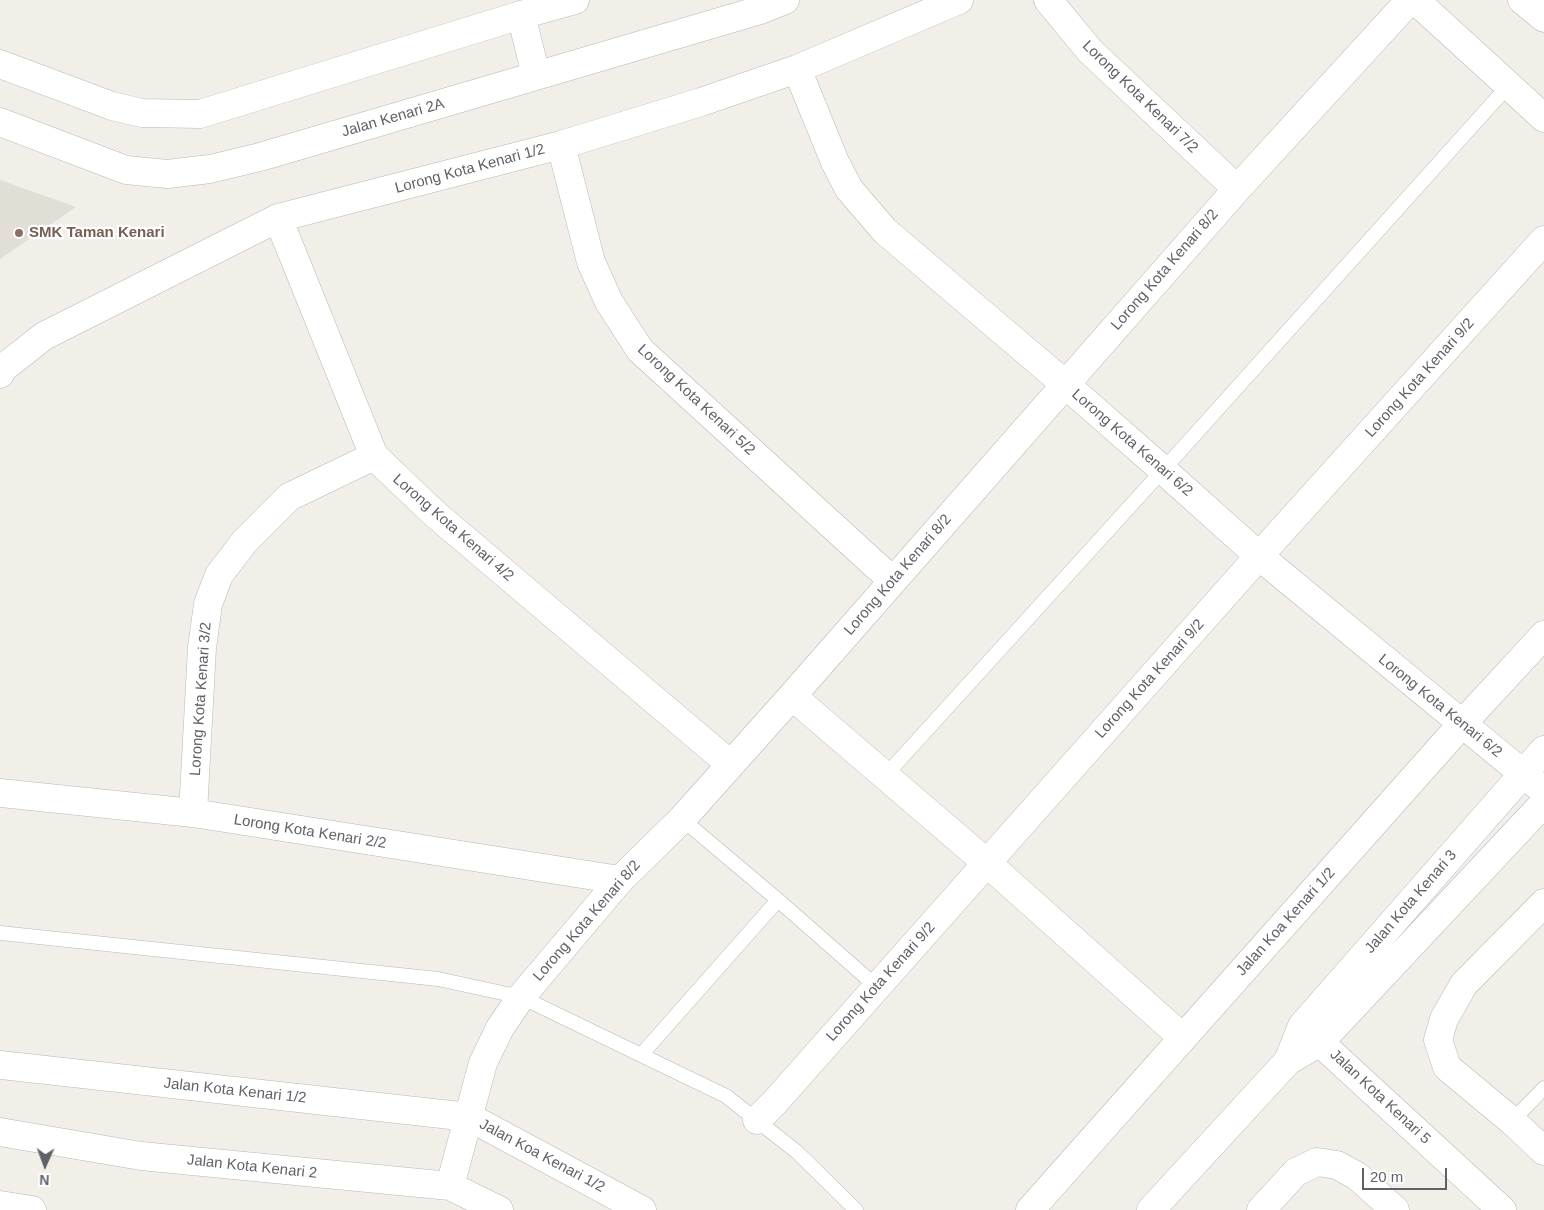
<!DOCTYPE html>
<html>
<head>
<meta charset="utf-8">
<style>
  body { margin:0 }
  #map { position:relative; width:1544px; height:1210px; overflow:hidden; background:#f1efe8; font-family:Arial,sans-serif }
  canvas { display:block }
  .north { position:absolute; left:20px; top:1140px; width:50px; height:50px; -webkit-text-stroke:4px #fff; paint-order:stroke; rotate:182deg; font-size:14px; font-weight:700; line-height:20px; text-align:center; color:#5f6368 }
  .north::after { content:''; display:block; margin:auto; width:18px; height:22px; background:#5f6368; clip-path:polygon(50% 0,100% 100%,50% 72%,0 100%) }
  .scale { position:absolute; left:1362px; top:1168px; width:85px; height:22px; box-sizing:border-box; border:2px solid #5f6368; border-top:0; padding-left:6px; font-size:15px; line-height:18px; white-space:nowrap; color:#5f6368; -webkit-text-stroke:4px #fff; paint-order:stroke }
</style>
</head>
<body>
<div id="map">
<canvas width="1544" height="1210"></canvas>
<div class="north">N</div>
<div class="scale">20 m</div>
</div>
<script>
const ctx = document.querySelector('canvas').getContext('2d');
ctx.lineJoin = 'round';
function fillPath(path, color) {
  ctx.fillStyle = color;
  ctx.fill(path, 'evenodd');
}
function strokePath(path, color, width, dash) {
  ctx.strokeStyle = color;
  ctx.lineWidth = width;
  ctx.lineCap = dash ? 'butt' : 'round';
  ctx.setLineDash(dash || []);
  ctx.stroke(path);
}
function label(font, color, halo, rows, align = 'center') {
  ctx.font = font + ' Arial,sans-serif';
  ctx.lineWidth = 4.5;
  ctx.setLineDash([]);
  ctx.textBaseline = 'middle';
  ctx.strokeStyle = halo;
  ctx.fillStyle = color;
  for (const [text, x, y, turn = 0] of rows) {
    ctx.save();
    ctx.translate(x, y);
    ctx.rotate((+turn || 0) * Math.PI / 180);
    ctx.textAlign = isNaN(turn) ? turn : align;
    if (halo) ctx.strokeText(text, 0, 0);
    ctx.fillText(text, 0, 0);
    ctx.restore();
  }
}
const education = new Path2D(`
  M0 180 76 207 0 259Z`);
const lane = new Path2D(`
  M885 776 1163 470 1508 86
  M682 819 778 900 877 987
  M0 933 438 979 521 997 726 1096 797 1152 856 1210
  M641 1055 778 900
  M1512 1121 1544 1088`);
const street = new Path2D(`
  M1048 0 1090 51 1237 189
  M1415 0 1544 118
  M1522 0 1544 18
  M521 15 536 75
  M0 64 112 106 142 113 200 114 521 15 575 0
  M797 69 835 162 849 189 885 231 1065 384 1163 470 1259 556 1544 791
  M0 122 126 170 167 174 210 169 260 157 760 10 785 0
  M561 145 591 262 609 302 640 350 893 581
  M278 218 374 456 435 514 730 764
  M0 374 2 369 44 336 278 218 561 145 701 102 797 69 959 0
  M792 696 987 863 1183 1038
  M0 793 193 813 620 880
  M193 813 202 648 208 604 219 575 245 541 289 497 374 456
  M1544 903 1464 984 1444 1019 1438 1040 1447 1067 1512 1121 1544 1151
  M1303 1027 1502 1210
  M0 1065 469 1117 642 1210
  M757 1120 775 1102 1259 556 1544 240
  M0 1132 141 1156 450 1186 499 1210
  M450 1186 483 1063 500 1028 521 997 620 880 682 819 792 696 1237 189 1410 0
  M0 1205 32 1210
  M1030 1210 1461 725 1544 635
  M1261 1210 1296 1172 1317 1162 1337 1165 1357 1176 1395 1210`);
const secondary = new Path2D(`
  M1288 1061 1302 1026 1544 750
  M1151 1210 1288 1061 1320 1042 1544 803`);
const markers = [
  [19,233,5,"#8d6e63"]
];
const streetNames = [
  ["Lorong Kota Kenari 7/2",1140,97,44],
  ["Jalan Kenari 2A",393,118,-16],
  ["Lorong Kota Kenari 1/2",470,169,-15],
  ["Lorong Kota Kenari 8/2",1165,270,-49],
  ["Lorong Kota Kenari 9/2",1420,378,-48],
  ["Lorong Kota Kenari 5/2",696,400,43],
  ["Lorong Kota Kenari 6/2",1132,443,41],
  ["Lorong Kota Kenari 4/2",453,528,41],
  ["Lorong Kota Kenari 8/2",898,575,-49],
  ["Lorong Kota Kenari 9/2",1150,679,-48],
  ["Lorong Kota Kenari 3/2",201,699,-86],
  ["Lorong Kota Kenari 6/2",1440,706,39],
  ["Lorong Kota Kenari 2/2",310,832,9],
  ["Jalan Kota Kenari 3",1411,902,-49],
  ["Lorong Kota Kenari 8/2",587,921,-49],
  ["Jalan Koa Kenari 1/2",1286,922,-48],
  ["Lorong Kota Kenari 9/2",881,982,-48],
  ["Jalan Kota Kenari 1/2",235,1091,6],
  ["Jalan Kota Kenari 5",1380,1097,43],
  ["Jalan Koa Kenari 1/2",542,1156,28],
  ["Jalan Kota Kenari 2",252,1167,6]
];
const educationNames = [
  ["SMK Taman Kenari",29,233]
];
fillPath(education, '#e1ded6');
strokePath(lane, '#b5b8bc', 15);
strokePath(street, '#b5b8bc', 29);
strokePath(secondary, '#b6babf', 29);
strokePath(lane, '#fff', 14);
strokePath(street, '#fff', 28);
strokePath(secondary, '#fff', 28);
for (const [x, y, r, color] of markers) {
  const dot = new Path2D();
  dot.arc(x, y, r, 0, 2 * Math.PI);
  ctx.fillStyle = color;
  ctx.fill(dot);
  strokePath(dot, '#fff', 2);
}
label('15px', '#5f6368', '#fff', streetNames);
label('bold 15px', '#785e54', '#fff', educationNames, 'left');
</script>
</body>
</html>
